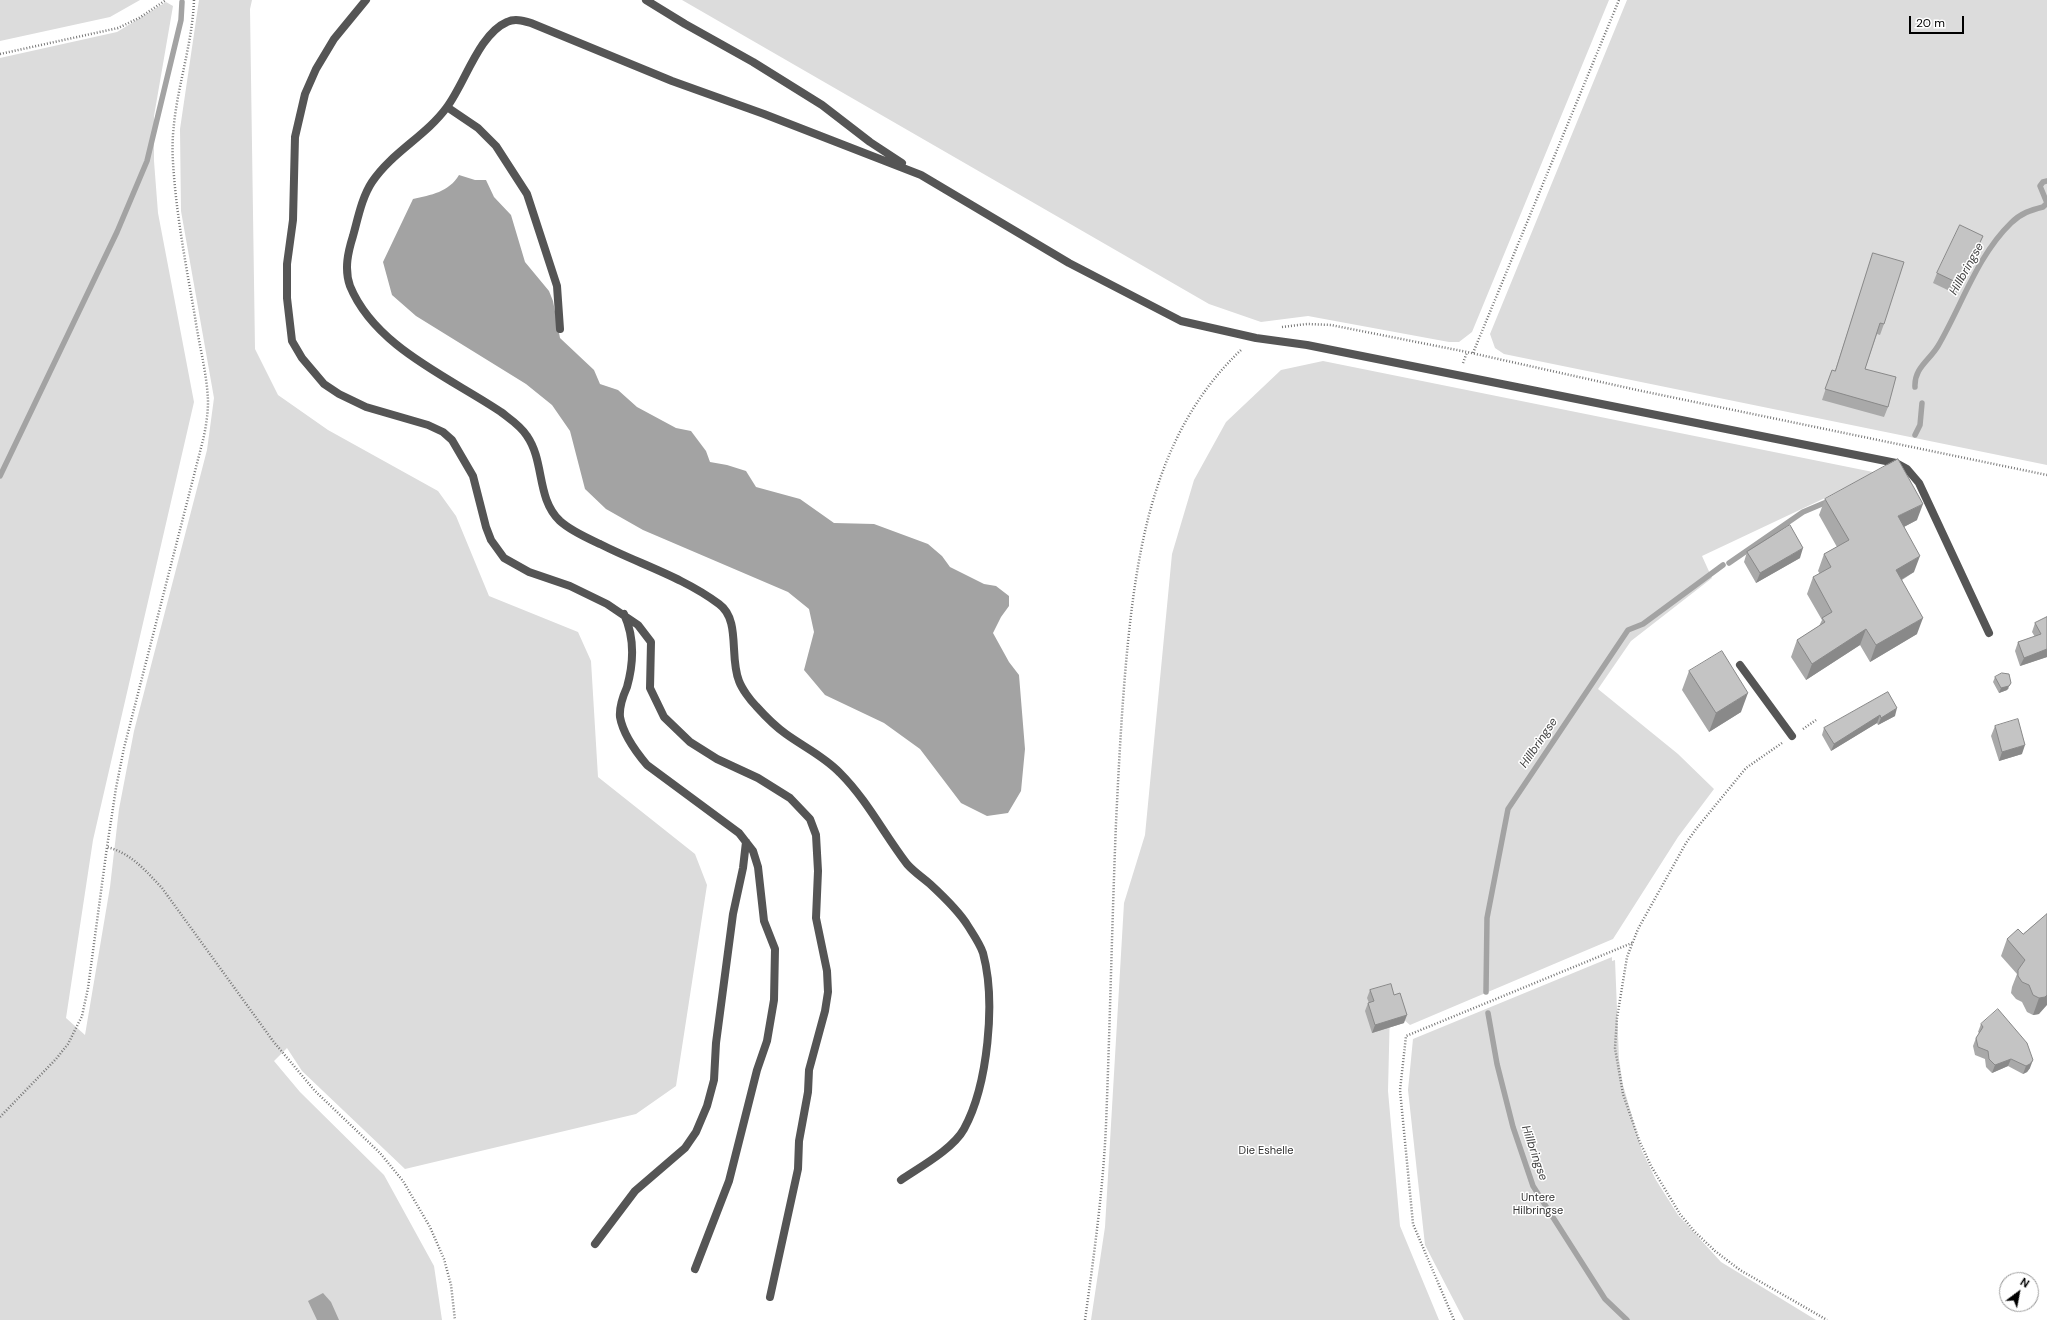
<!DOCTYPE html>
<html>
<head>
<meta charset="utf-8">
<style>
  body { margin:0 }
  #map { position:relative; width:2047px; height:1320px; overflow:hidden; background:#fff; font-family:"DM Sans",sans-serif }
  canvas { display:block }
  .north { position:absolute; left:1999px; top:1272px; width:40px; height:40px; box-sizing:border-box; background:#fff; border:1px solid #999; border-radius:50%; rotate:32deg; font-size:11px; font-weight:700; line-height:16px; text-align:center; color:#000 }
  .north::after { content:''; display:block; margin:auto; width:14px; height:18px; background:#000; clip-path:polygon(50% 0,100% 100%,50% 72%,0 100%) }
  .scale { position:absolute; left:1909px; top:16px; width:55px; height:18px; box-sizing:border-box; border:2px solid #000; border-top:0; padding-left:5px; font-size:12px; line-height:14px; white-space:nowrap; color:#000; -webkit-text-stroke:3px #fff; paint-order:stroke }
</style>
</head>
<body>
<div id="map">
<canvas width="2047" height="1320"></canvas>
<div class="north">N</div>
<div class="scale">20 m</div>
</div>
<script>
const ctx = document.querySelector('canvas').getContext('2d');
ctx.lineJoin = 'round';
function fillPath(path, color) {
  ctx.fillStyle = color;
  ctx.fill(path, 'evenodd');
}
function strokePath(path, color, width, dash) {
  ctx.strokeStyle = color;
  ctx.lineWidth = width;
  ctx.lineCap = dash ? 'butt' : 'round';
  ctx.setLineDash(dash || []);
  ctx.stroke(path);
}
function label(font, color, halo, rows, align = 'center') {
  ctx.font = font + ' "DM Sans",sans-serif';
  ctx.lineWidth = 3;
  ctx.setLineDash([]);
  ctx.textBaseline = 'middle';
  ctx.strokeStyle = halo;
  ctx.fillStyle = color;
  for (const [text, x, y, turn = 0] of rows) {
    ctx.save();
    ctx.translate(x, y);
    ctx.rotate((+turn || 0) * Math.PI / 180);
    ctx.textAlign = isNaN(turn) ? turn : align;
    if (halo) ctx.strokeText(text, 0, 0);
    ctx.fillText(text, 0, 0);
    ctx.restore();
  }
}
const green = new Path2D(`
  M0 0H140L110 17 0 41Z
  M199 0H252L250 9 255 349 278 395 328 430 438 491 456 516 489 596 578 632 591 661 598 777 695 854 707 885 676 1086 636 1114 405 1169 302 1071 287 1048 274 1061 300 1092 384 1175 434 1266 442 1320H0V58L117 32 166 2 173 6 154 116V161L158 213 194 402 93 840 66 1018 85 1035 110 887 119 809 134 731 207 450 214 398 181 211 180 129Z
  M682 0H1609L1472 332 1459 342H1449L1308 316 1261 322 1209 304Z
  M1627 0H2047V465L1504 354 1495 348 1490 334Z
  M1323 361 1878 473 1702 556 1712 578 1631 641 1598 689 1678 754 1714 789 1678 837 1613 939 1410 1025 1390 1008 1388 1091 1400 1226 1439 1320H1091L1105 1227 1124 903 1145 835 1172 554 1194 480 1226 422 1281 370Z
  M1612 957V961L1615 960 1619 1059 1623 1085 1642 1151 1656 1180 1678 1215 1721 1262 1816 1320H1464L1425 1245 1408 1090 1413 1039Z`);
const water = new Path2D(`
  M459 175 475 180H486L494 197 511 215 525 262 549 291 553 301 560 338 594 370 600 384 618 390 637 407 676 428 691 431 706 451 710 462 727 465 746 471 756 487 800 499 834 523 874 524 928 544 942 556 950 567 984 584 996 586 1009 596V606L1001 617 993 633 1009 662 1019 675 1025 749 1021 791 1008 813 987 816 961 803 920 749 884 723 825 695 804 670 814 632 809 609 788 592 643 530 606 509 585 489 570 431 552 405 526 384 416 316 392 295 383 262 413 199C431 195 449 192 459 175Z
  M323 1293 331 1302 339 1320H317L308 1301Z`);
const stream = new Path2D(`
  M1915 387C1914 368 1929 361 1938 346 1962 305 1977 256 2011 223 2021 213 2031 210 2043 207L2047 203 2040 186 2043 182 2047 181
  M1915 435 1920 425 1922 403
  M0 476 117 232 147 161 181 20 182 2
  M1729 563 1803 512 1829 501
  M1486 992 1487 918 1508 809 1628 630 1643 624 1723 565
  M1488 1013 1497 1064 1513 1127 1533 1186 1605 1299 1627 1320`);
const path = new Path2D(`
  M194 0C192 55 169 106 173 162 176 214 186 265 195 317 199 345 207 373 208 401 208 414 206 427 203 440L124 748 116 788 107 847C131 853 146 871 162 888L273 1041 315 1091 380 1153 403 1181 430 1227 444 1259 451 1285 455 1320
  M0 54 118 28 139 18 166 0
  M1282 327 1307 324 1331 325 1467 352 1637 390 2047 475
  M1473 353 1619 0
  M1463 363 1467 352
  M1803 729 1816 720
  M1782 743 1746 768 1696 829 1686 843 1638 929 1627 957 1617 1018 1615 1048 1623 1094 1639 1140 1651 1166 1680 1214 1694 1231 1715 1251 1740 1270 1827 1320
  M0 1117 56 1059 68 1044 82 1016 88 988 107 847
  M1085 1320C1094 1255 1103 1191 1106 1125 1110 1024 1112 923 1116 823 1119 762 1122 702 1128 642 1139 533 1160 426 1242 349
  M1454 1320 1413 1224 1400 1090 1406 1036 1632 943`);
const service = new Path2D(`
  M366 0 334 39 316 69 305 94 295 137 293 220 287 264V298L292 341 302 358 324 384 339 394 366 407 428 425 443 432 452 440 473 476 486 527 491 540 504 558 529 572 570 586 607 604 638 625 651 642 650 688 664 717 690 742 717 759 758 778 790 798 810 819 816 835 818 871 816 918 827 971 828 992 825 1011 809 1070 808 1092 799 1141 798 1169 770 1297
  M646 0 685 24 753 62 822 105 870 142 902 163
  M447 107 478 128 496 146 527 194 557 286 560 329
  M624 614C635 638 634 662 627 687 623 696 619 706 620 717 623 734 636 752 647 765L739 833 753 851 758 867 764 921 775 949 774 1000 767 1041 757 1070 729 1181 695 1269
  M1740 665 1792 736
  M901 1180C920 1167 953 1149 964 1129 988 1085 996 1001 983 953 980 944 973 934 968 926 959 911 943 896 930 884 922 877 914 872 907 864 884 834 867 800 840 773 825 757 804 747 786 734 776 727 765 716 756 706 750 700 742 689 739 681 729 657 741 620 719 604 683 577 639 564 600 544 587 538 571 531 560 521 536 498 545 462 527 436 521 426 510 419 501 412 449 377 375 347 350 286 344 269 348 252 353 236 358 218 362 197 372 182 392 152 426 136 447 107 465 83 479 34 507 22 515 18 524 21 531 23L672 81 764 114 921 175 1069 263 1181 321 1256 338 1307 345 1896 463 1907 469 1919 483 1989 633
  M595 1244 635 1191 685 1148 696 1132 707 1106 714 1080 716 1043 733 914 743 868 746 842`);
const wall = new Path2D(`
  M1983 236 1979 245 1956 294 1933 283 1937 273Z
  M1873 253 1884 324 1880 335 1877 334 1865 369 1888 407 1884 417 1822 400 1832 370 1835 371Z
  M1825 499 1917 520 1904 527 1914 572 1902 580 1917 634 1870 662 1860 645 1806 680 1791 657 1797 640 1819 626 1822 620 1807 594 1813 577 1820 574 1818 571 1824 554 1837 547 1819 515Z
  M1747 552 1800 558 1756 583 1744 562Z
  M2047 617V657L2020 666 2015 651 2018 642 2035 637 2032 632 2035 623Z
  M1689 671 1741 712 1709 732 1682 690Z
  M1995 677 2009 688 2007 690 1999 693 1993 682Z
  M1888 692 1895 716 1878 725 1877 723 1831 751 1822 735 1824 728Z
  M1995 726 2022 754 1999 761 1991 736Z
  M2047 914 2039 1014 2033 1015 2027 1012 2022 1002 2016 999 2011 993 2012 987 2017 974 2001 956 2007 939 2023 934Z
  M1370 990 1394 995 1404 1023 1372 1033 1365 1011 1368 1003H1369L1367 998Z
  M1981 1024 2030 1068 2027 1072 2023 1074 2008 1066 1992 1073 1986 1067 1985 1059 1975 1055 1973 1046 1976 1038 1979 1033 1978 1032Z`);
const shadedWall = new Path2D(`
  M1983 236 1979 245 1956 294 1960 284Z
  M1923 504 1917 520 1892 533 1898 516Z
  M1803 548 1800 558 1756 583 1760 573Z
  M1920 556 1914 572 1890 586 1896 570Z
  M1923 618 1917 634 1870 662 1876 645Z
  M1866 629 1860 645 1806 680 1812 664Z
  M2047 649V657L2020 666 2024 658Z
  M2011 683 2007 690 1999 693 2001 688Z
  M1748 693 1741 712 1709 732 1716 713Z
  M1897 708 1895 716 1878 725 1881 718Z
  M1880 715 1877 723 1831 751 1834 744Z
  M2025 745 2022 754 1999 761 2002 752Z
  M2047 995V1005L2039 1014 2033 1015 2039 998Z
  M1407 1015 1404 1023 1372 1033 1375 1025Z
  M2011 1059 2008 1066 1992 1073 1995 1065Z
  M2033 1060 2030 1068 2027 1072 2023 1074 2026 1066Z`);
const building = new Path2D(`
  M1960 225 1983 236 1960 284 1937 273Z
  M1873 253 1904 262 1884 324 1880 323 1865 369 1896 377 1888 407 1825 389 1832 370 1835 371Z
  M1898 459 1923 504 1898 516 1920 556 1896 570 1923 618 1876 645 1866 629 1812 664 1797 640 1825 622 1822 618 1832 612 1813 577 1831 567 1824 554 1849 540 1825 499Z
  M1790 525 1803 548 1760 573 1747 552Z
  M2047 617V649L2024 658 2018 642 2041 634 2035 623Z
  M1722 651 1748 693 1716 713 1689 671Z
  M2002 673 2009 674 2011 683 2009 686 2001 688 1995 677Z
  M1888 692 1897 708 1881 718 1880 715 1834 744 1824 728Z
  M2018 719 2025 745 2002 752 1995 726Z
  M2047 914V995L2045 997 2039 998 2033 995 2029 985 2022 982 2018 976V970L2025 960 2007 939 2018 929 2023 934Z
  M1391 984 1394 995 1400 993 1407 1015 1375 1025 1368 1003 1374 1001 1370 990Z
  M1998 1009 2027 1043 2033 1060 2030 1064 2026 1066 2011 1059 1995 1065 1989 1059 1988 1051 1978 1047 1976 1038 1983 1027 1981 1024Z`);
const parkNames = [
  ["Die Eshelle",1266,1151],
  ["Untere",1538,1198],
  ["Hilbringse",1538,1211]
];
const waterNames = [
  ["Hillbringse",1967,269,-61],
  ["Hillbringse",1539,743,-56],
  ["Hillbringse",1534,1153,71]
];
fillPath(green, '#dcdcdc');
fillPath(water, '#a3a3a3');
strokePath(stream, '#a3a3a3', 5.5);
strokePath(path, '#777', 2.5, [1, 2]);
strokePath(service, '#555', 8);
fillPath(wall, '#a9a9a9');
fillPath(shadedWall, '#898989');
fillPath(building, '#c4c4c4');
strokePath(building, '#898989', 1);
label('11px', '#333', '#fff', parkNames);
label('italic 12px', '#444', '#fff', waterNames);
</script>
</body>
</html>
